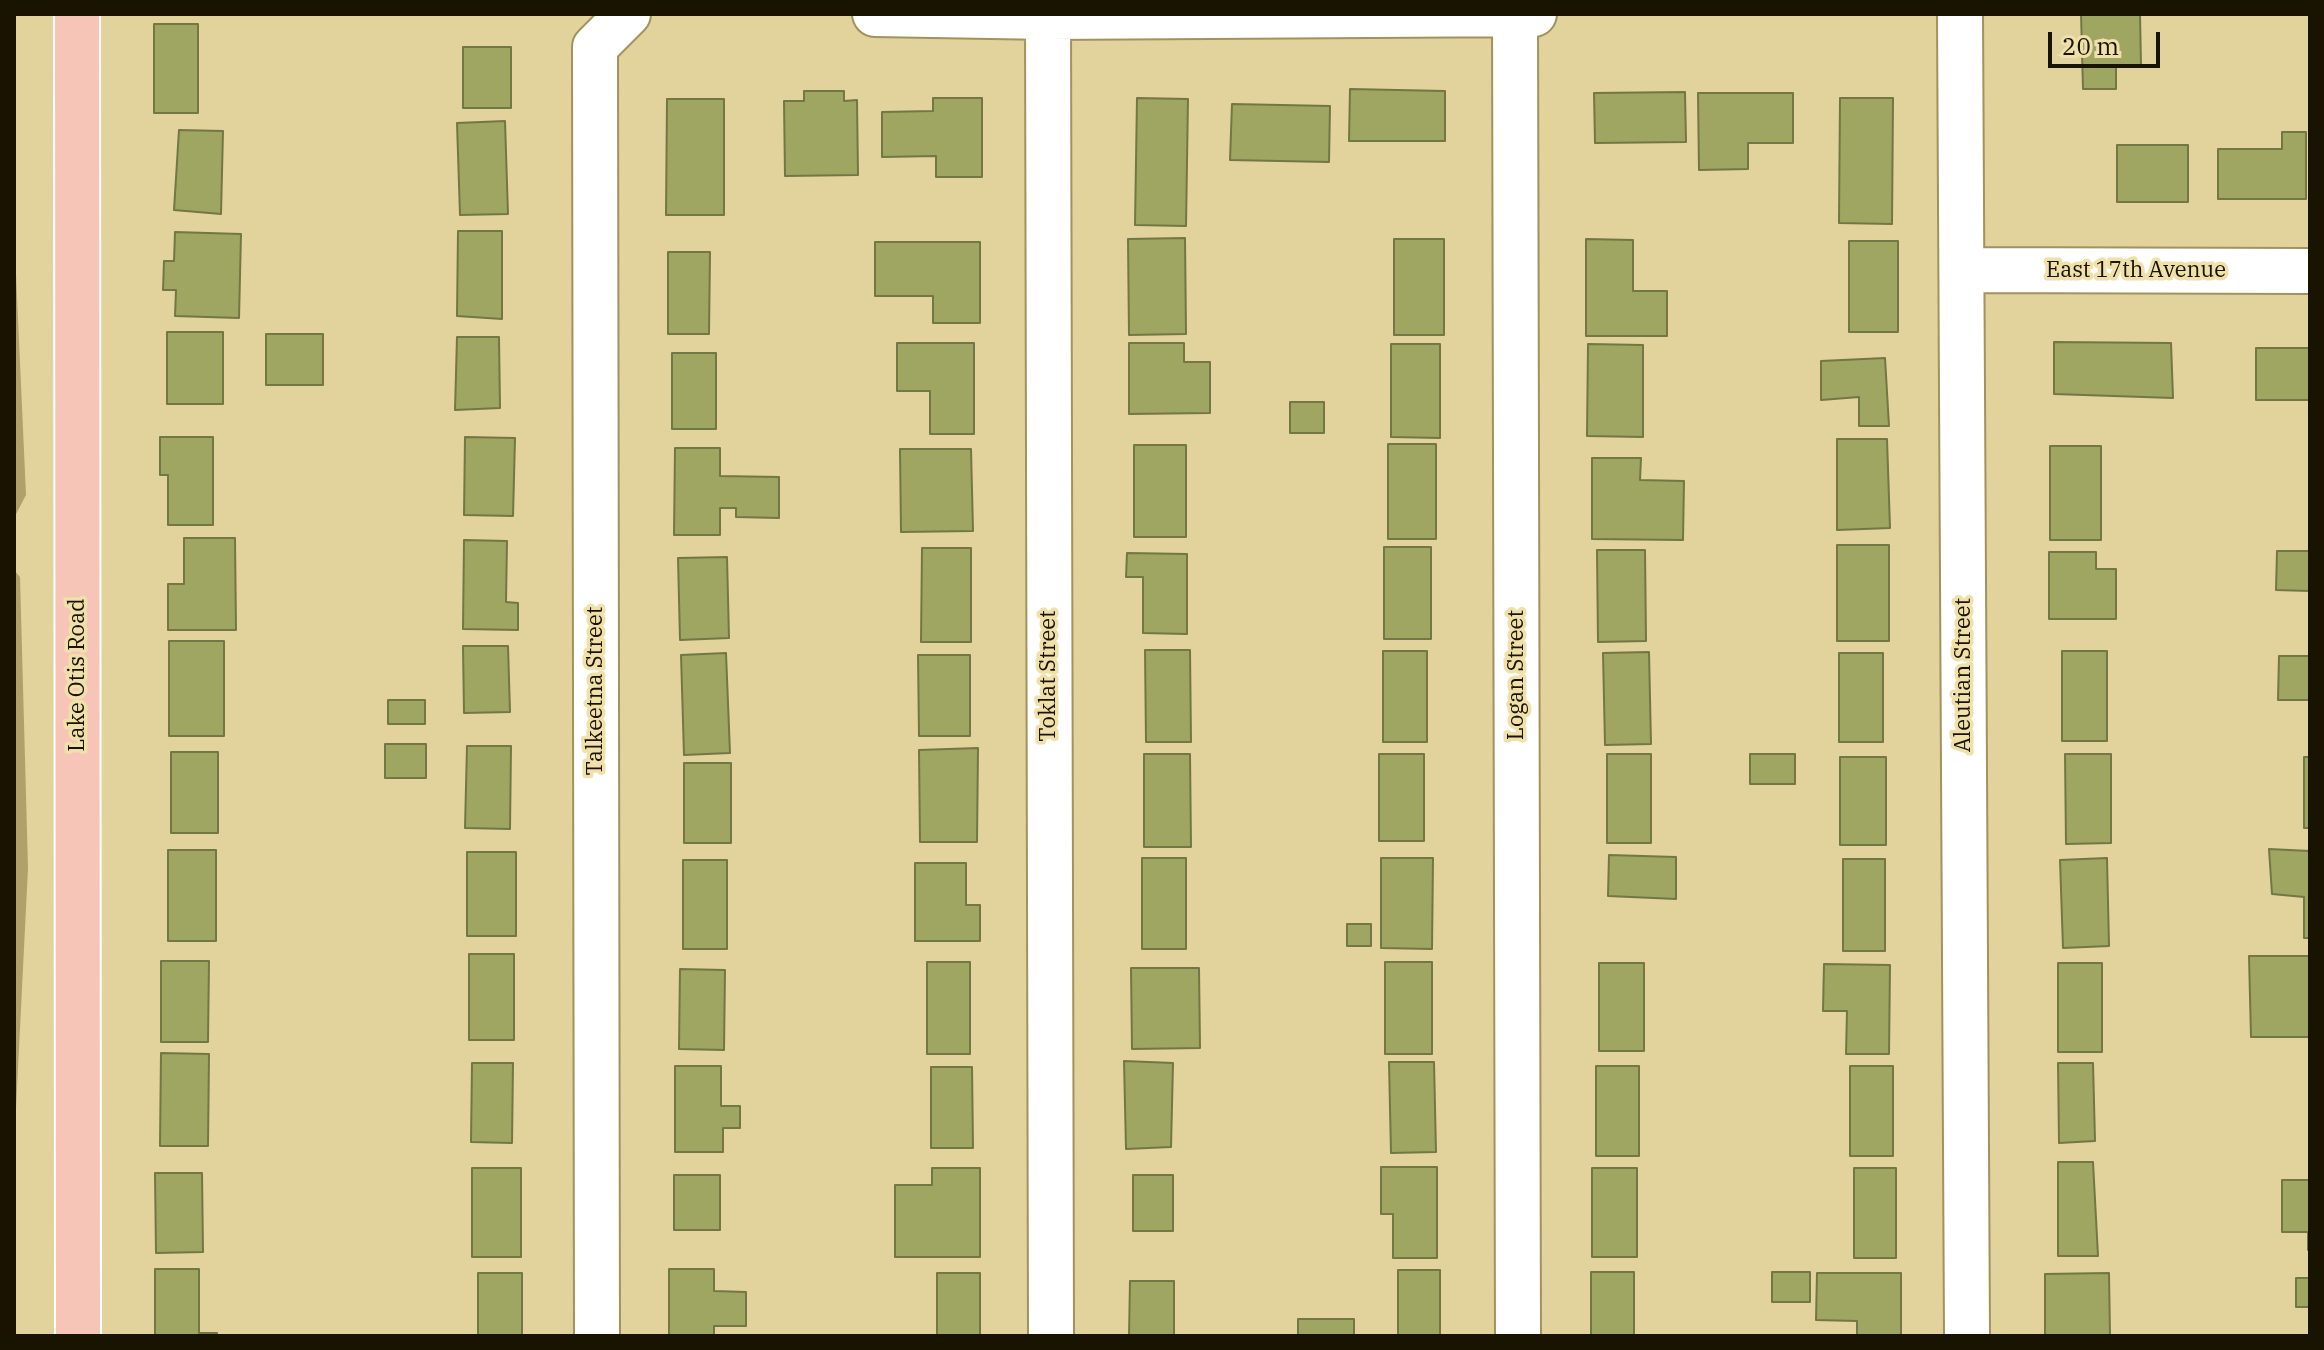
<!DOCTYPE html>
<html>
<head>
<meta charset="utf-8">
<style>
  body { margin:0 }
  #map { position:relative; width:2324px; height:1350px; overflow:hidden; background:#e2d29c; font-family:"IBM Plex Serif",serif }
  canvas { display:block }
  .frame { position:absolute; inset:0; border:16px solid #191301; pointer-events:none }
  .scale { position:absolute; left:2048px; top:32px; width:112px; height:36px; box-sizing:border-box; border:4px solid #191301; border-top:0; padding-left:10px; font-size:24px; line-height:28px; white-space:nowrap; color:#191301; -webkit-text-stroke:6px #f0e0a9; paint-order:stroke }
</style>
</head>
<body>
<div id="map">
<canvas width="2324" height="1350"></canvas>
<div class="frame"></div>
<div class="scale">20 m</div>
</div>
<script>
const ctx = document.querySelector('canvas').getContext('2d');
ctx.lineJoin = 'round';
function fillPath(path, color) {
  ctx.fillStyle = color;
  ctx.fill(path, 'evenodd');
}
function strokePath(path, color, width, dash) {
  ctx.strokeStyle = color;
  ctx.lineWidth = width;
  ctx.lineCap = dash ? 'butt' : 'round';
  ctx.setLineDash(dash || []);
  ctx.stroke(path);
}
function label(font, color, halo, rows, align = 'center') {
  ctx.font = font + ' "IBM Plex Serif",serif';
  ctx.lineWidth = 7;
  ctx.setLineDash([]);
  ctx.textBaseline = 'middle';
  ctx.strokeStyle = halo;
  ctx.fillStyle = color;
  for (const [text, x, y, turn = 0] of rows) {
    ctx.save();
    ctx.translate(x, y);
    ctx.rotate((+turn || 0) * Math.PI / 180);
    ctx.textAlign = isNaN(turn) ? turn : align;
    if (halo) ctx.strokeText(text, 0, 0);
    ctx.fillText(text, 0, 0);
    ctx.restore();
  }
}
const green = new Path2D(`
  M14 230 26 495 14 518Z
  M14 570 20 577 28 868 14 1149Z`);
const building = new Path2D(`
  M2081 14H2140L2141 66 2116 67V89H2083Z
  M154 24H198V113H154Z
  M463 47H511V108H463Z
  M1350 89 1445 91V141H1349Z
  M804 91H844V101L857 100 858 175 785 176 784 101H804Z
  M1685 92 1686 142 1595 143 1594 93Z
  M1698 93H1793V143H1748V169L1699 170Z
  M933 98H982V177H936V156L882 157V112L933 111Z
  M1137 98 1188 99 1186 226 1135 225Z
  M1840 98H1893L1892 224 1839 223Z
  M667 99H724V215H666Z
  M1232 104 1330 106 1329 162 1230 160Z
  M505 121 508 214 460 215 457 123Z
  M179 130 223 131 221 214 174 210Z
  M2282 132H2306V199H2218V149H2282Z
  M2117 145H2188V202H2117Z
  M458 231H502V319L457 316Z
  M175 232 241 234 239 318 175 316 176 290H163L164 261H174Z
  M1185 238 1186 334 1129 335 1128 239Z
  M1394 239H1444V335H1394Z
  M1586 239 1633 240V291H1667V336H1586Z
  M1849 241H1898V332H1849Z
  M875 242H980V323H933V296H875Z
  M668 252H710L709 334H668Z
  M167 332H223V404H167Z
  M266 334H323V385H266Z
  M457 337H499L500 408 455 410Z
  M2054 342 2171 343 2173 398 2054 394Z
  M897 343H974V434H930V391H897Z
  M1129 343H1184V362H1210V413L1129 414Z
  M1391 344H1440V438L1391 437Z
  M1588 344 1643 345V437L1587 436Z
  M2256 348H2310V400H2256Z
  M672 353H716V429H672Z
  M1885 358 1889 426H1859V397L1821 400V361Z
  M1290 402H1324V433H1290Z
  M160 437H213V525H168V475H160Z
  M465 437 515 438 513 516 464 515Z
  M1837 439H1887L1890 528 1837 530Z
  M1388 444H1436V539H1388Z
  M1134 445H1186V537H1134Z
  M2050 446H2101V540H2050Z
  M675 448H720V476L779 477V518L736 517V508H720V535H674Z
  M900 449H971L973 531 901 532Z
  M1592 458H1641L1640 480 1684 481 1683 540 1592 539Z
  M184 538H235L236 630H168V584H184Z
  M464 540 507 541 506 602 518 603V630L463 629Z
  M1837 545H1889V641H1837Z
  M1384 547H1431V639H1384Z
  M922 548H971V642H921Z
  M1597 550H1645L1646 641 1598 642Z
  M2277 551H2310V591L2276 590Z
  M2049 552H2096V569H2116V619H2049Z
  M1127 553 1187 554V634L1143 633V577H1126Z
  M727 557 729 638 680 640 678 558Z
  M169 641H224V736H169Z
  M463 646H508L510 712 464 713Z
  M1145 650H1190L1191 742H1146Z
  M1383 651H1427V742H1383Z
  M2062 651H2107V741H2062Z
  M1649 652 1651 744 1605 745 1603 653Z
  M726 653 730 753 684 755 681 655Z
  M1839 653H1883V742H1839Z
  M918 655H970V736H919Z
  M2279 656H2310V700H2278Z
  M388 700H425V724H388Z
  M385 744H426V778H385Z
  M467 746H511L510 829 465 828Z
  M978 748 977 842H920L919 750Z
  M171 752H218V833H171Z
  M1144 754H1190L1191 847H1144Z
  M1379 754H1424V841H1379Z
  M1607 754H1651V843H1607Z
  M1750 754H1795V784H1750Z
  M2065 754H2111V843L2066 844Z
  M1840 757H1886V845H1840Z
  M2304 757H2310V828H2304Z
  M684 763H731V843H684Z
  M2269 849 2310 851V938H2304V897L2272 894Z
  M168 850H216V941H168Z
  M467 852H516V936H467Z
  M1609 855 1676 857V899L1608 896Z
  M1142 858H1186V949H1142Z
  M1381 858H1433L1432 949 1381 948Z
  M2107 858 2109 946 2063 948 2060 860Z
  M1843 859H1885V951H1843Z
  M683 860H727V949H683Z
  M915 863H966V905H980V941H915Z
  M1347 924H1371V946H1347Z
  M469 954H514V1040H469Z
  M2249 956H2310V1037H2251Z
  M161 961H209L208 1042H161Z
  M927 962H970V1054H927Z
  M1385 962H1432V1054H1385Z
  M1599 963H1644V1051H1599Z
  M2058 963H2102V1052H2058Z
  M1824 964 1890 965 1889 1054H1846L1847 1011H1823Z
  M1131 968H1199L1200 1048 1132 1049Z
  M680 969 725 970 724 1050 679 1049Z
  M161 1053 209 1054 208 1146H160Z
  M1124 1061 1173 1063 1171 1147 1126 1149Z
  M1389 1062H1434L1436 1152 1391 1153Z
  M472 1063H513L512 1143 471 1142Z
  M2058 1063H2093L2095 1141 2059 1143Z
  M675 1066H721V1106H740V1128H723V1152H675Z
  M1596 1066H1639V1156H1596Z
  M1850 1066H1893V1156H1850Z
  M931 1067H972L973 1148H931Z
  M2058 1162H2093L2098 1256H2058Z
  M1381 1167H1437V1258H1393V1214H1381Z
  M472 1168H521V1257H472Z
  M932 1168H980V1257H895V1185H932Z
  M1592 1168H1637V1257H1592Z
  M1854 1168H1896V1258H1854Z
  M155 1173H202L203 1252 156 1253Z
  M674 1175H720V1230H674Z
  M1133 1175H1173V1231H1133Z
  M2282 1180H2310V1250H2308V1232H2282Z
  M155 1269H199V1333H217V1336H155Z
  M669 1269H714V1291L746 1292V1326H714V1336H669Z
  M1398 1270H1440V1336H1398Z
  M1591 1272H1634V1336H1591Z
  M1772 1272H1810V1302H1772Z
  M478 1273H522V1336H478Z
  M937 1273H980V1336H937Z
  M1817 1273H1901V1336H1857V1321L1816 1320Z
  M2109 1273 2110 1336H2045V1274Z
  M2296 1278H2310V1307H2296Z
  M1130 1281H1174V1336H1129Z
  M1298 1319H1354V1336H1298Z`);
const minor = new Path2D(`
  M875 14 1048 17 1534 14
  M1515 14 1518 1336
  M1960 14 1967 1336
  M1048 17 1051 1336
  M1962 270 2310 271
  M597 1336 595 47 628 14`);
const major = new Path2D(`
  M77 14 78 1336`);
const streetNames = [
  ["East 17th Avenue",2136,271],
  ["Lake Otis Road",78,675,-90],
  ["Logan Street",1517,675,-90],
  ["Aleutian Street",1964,675,-90],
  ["Toklat Street",1049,676,-90],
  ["Talkeetna Street",596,691,-90]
];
fillPath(green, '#b0a16b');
fillPath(building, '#9fa661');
strokePath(building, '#727744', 2);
strokePath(minor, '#a1925e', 48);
strokePath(major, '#fff', 48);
strokePath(minor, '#fff', 44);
strokePath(major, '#f7c4b8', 44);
label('22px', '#191301', '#f0e0a9', streetNames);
</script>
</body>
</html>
